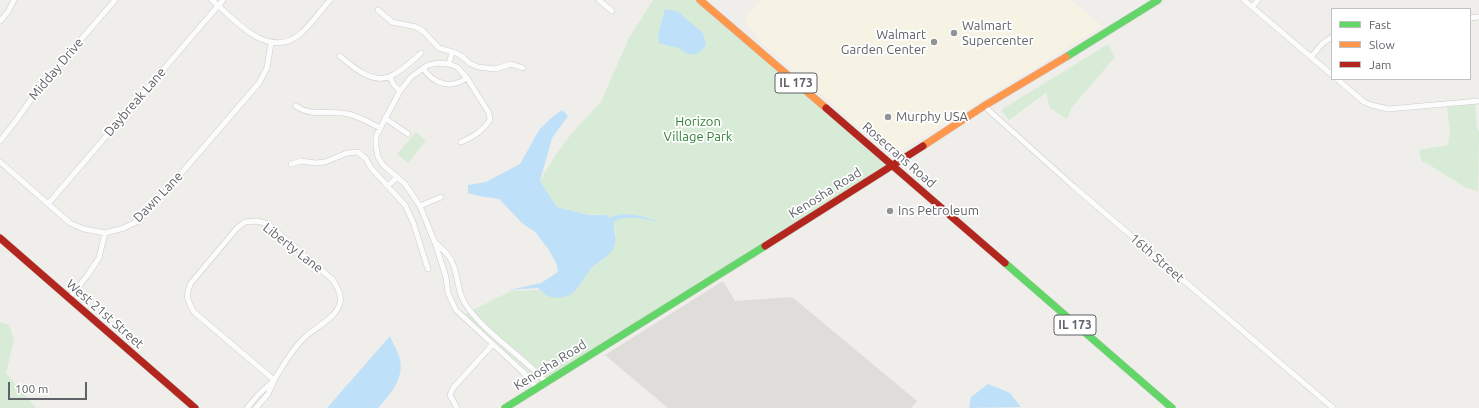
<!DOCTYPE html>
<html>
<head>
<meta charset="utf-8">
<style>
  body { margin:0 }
  #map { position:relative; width:1479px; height:408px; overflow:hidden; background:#efeeea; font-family:Ubuntu,sans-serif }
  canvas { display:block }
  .legend { position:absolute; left:1331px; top:8px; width:140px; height:72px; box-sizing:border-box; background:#fff; border:1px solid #bfc1c3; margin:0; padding:5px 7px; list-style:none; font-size:12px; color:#5f6368 }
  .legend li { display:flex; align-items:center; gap:8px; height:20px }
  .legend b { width:20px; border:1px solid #bfc1c3 }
  .scale { position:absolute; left:8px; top:382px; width:79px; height:18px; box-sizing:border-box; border:2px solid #5f6368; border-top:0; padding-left:5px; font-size:12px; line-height:14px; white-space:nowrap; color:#5f6368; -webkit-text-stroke:3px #fff; paint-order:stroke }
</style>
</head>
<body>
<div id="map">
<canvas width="1479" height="408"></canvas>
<ul class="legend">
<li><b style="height:5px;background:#63d668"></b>Fast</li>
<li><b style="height:5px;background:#ff974d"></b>Slow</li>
<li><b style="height:5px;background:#b3261e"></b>Jam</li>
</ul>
<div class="scale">100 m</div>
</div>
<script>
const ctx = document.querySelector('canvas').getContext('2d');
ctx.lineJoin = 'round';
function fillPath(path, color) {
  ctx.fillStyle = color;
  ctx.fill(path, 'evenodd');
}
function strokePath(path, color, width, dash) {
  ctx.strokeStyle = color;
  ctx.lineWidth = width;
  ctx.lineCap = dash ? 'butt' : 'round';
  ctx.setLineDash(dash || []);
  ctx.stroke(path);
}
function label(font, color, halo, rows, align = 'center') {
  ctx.font = font + ' Ubuntu,sans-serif';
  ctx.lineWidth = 3.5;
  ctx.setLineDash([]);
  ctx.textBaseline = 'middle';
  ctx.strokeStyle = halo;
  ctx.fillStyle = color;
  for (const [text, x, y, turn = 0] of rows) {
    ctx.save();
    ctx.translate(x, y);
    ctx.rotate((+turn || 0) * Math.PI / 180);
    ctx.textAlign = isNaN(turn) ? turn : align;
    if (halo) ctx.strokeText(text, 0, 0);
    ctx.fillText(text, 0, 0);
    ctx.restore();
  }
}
const commercial = new Path2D(`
  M761 0H1071L1102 26 902 150 894 153 887 150 878 144 762 43 744 19Z`);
const industrial = new Path2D(`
  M723 281 735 301 792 297 917 401 911 408H668L605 355Z`);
const green = new Path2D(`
  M653 0H700L893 166 542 384 465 314 511 291 540 290 547 296 591 269 606 257 616 233 613 224 614 222C625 215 634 217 646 221L629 214 610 218 598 214 589 215 557 207 540 181 555 156 572 133 601 102 628 40Z
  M1108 44 1115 57 1072 107 1067 119 1050 108 1046 93 1009 120 1001 110Z
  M1475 104 1477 128 1479 132 1478 191 1466 188 1428 164 1422 162 1419 150 1448 145 1450 131 1447 107Z
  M416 132 426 141 408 163 397 154Z
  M0 322 9 325 14 340 6 373 36 408H0Z`);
const water = new Path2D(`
  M665 9 677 11 703 33 706 44C702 52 695 57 686 53 684 52 682 50 680 49 674 46 666 46 659 43L658 36Z
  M562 110 568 116 552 138 540 181 557 207 589 215H606L610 218C626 210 643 217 659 222 643 220 629 213 614 222 612 230 619 236 613 249 608 258 597 262 590 270 581 281 578 294 563 297 558 298 552 298 548 296 544 295 541 290 538 288L509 290 541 283 558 272 557 265 549 250 535 232 522 223 499 199 479 196 468 193V185L486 182 520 164 539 130 550 119Z
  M390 336C392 343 397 349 399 356 406 376 391 394 378 408H327Z
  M988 384 1010 393 1021 407 969 408 971 397Z`);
const street = new Path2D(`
  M212 0C234 19 268 61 300 34 311 25 320 11 330 0
  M599 0 612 11
  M1244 0 1332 75
  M1252 7 1258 0
  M378 10 392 22 416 27 423 31 439 48 456 53 463 57 469 63 478 67 495 69 511 64 523 68
  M1470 18 1479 17
  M0 21 8 12 14 0
  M340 56C353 67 373 85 391 76 402 71 412 61 421 53
  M1311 57 1322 44 1332 37
  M449 64 452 52
  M423 68C434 85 451 89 467 78
  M390 77 394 85 400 91
  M1337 79 1364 102 1371 105 1388 109 1479 101
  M296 106C313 118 329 109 348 114 359 116 370 123 380 128
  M984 106 1073 186 1333 408
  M385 118 408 134
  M0 141 18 118 36 92 115 0
  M461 142C475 136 481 132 490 120L489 113 467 78 457 67 449 64 438 63 428 65 411 77 400 91 376 136V147L378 157 383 165 405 184 420 206 435 243 446 277 448 293 456 310 523 372 537 388
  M0 162 70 223 84 229 105 233 124 228 138 221 153 206 259 83 267 68 271 43
  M291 164 301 161 316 163 325 162 347 153 358 152 366 159 371 168 405 205 413 222 428 269
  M388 186 397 177
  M48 204 223 0
  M420 206 441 197
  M257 221 268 224 333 280C337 287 342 295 340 303 337 317 315 328 305 337 292 349 283 366 274 380L194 312C187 300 185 296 191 283L237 228 245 222Z
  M436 243C442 249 449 254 452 262 459 276 457 295 468 308 489 336 522 356 546 382
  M69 298 87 276 99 258 105 233
  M247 408 258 395 274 380
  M256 408 268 394 274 381
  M457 408 450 395 453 388 493 344`);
const fast = new Path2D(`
  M1066 57 1158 0
  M1005 263 1172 408
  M505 408 765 246`);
const slow = new Path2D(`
  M700 0 826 108
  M923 146 984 106 1066 57`);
const jam = new Path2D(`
  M826 108 1005 263
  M0 238 195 408
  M765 246 923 146`);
const markers = [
  [954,33,4,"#919496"],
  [934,42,4,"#919496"],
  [888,117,4,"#919496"],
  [890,211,4,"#919496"]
];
const shields = [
  [796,83,42],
  [1075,325,42]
];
const shieldNames = [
  ["IL 173",796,83],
  ["IL 173",1075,325]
];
const poiNames = [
  ["Walmart",962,26],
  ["Supercenter",962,41],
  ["Walmart",926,35,"right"],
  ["Garden Center",926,50,"right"],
  ["Murphy USA",896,117],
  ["Ins Petroleum",898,211]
];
const streetNames = [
  ["Midday Drive",56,69,-50],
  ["Daybreak Lane",135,102,-49],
  ["Rosecrans Road",899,155,41],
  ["Kenosha Road",825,193,-32],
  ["Dawn Lane",158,197,-46],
  ["Liberty Lane",293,248,38],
  ["16th Street",1157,258,41],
  ["West 21st Street",105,314,41],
  ["Kenosha Road",550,365,-32]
];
const parkNames = [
  ["Horizon",698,122],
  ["Village Park",698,137]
];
fillPath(commercial, '#f7f3e4');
fillPath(industrial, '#dfddda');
fillPath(green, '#d8ebd6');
fillPath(water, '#bfe0f9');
strokePath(street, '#cbcccc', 6);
strokePath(fast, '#cacacb', 8);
strokePath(slow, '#cacacb', 8);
strokePath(jam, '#cacacb', 8);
strokePath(street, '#fdfcfc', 5);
strokePath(fast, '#63d668', 7);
strokePath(slow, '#ff974d', 7);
strokePath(jam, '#b3261e', 7);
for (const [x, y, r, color] of markers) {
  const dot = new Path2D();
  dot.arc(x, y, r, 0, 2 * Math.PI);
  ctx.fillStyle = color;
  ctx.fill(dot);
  strokePath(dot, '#fff', 1.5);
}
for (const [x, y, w] of shields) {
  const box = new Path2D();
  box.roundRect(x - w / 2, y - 10, w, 20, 3);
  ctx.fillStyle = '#fff';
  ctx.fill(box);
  strokePath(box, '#5f6368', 1);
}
label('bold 12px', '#5f6368', null, shieldNames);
label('13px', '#5f6368', '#fff', poiNames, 'left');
label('13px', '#5f6368', '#fff', streetNames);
label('13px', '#348238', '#fff', parkNames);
</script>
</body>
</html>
